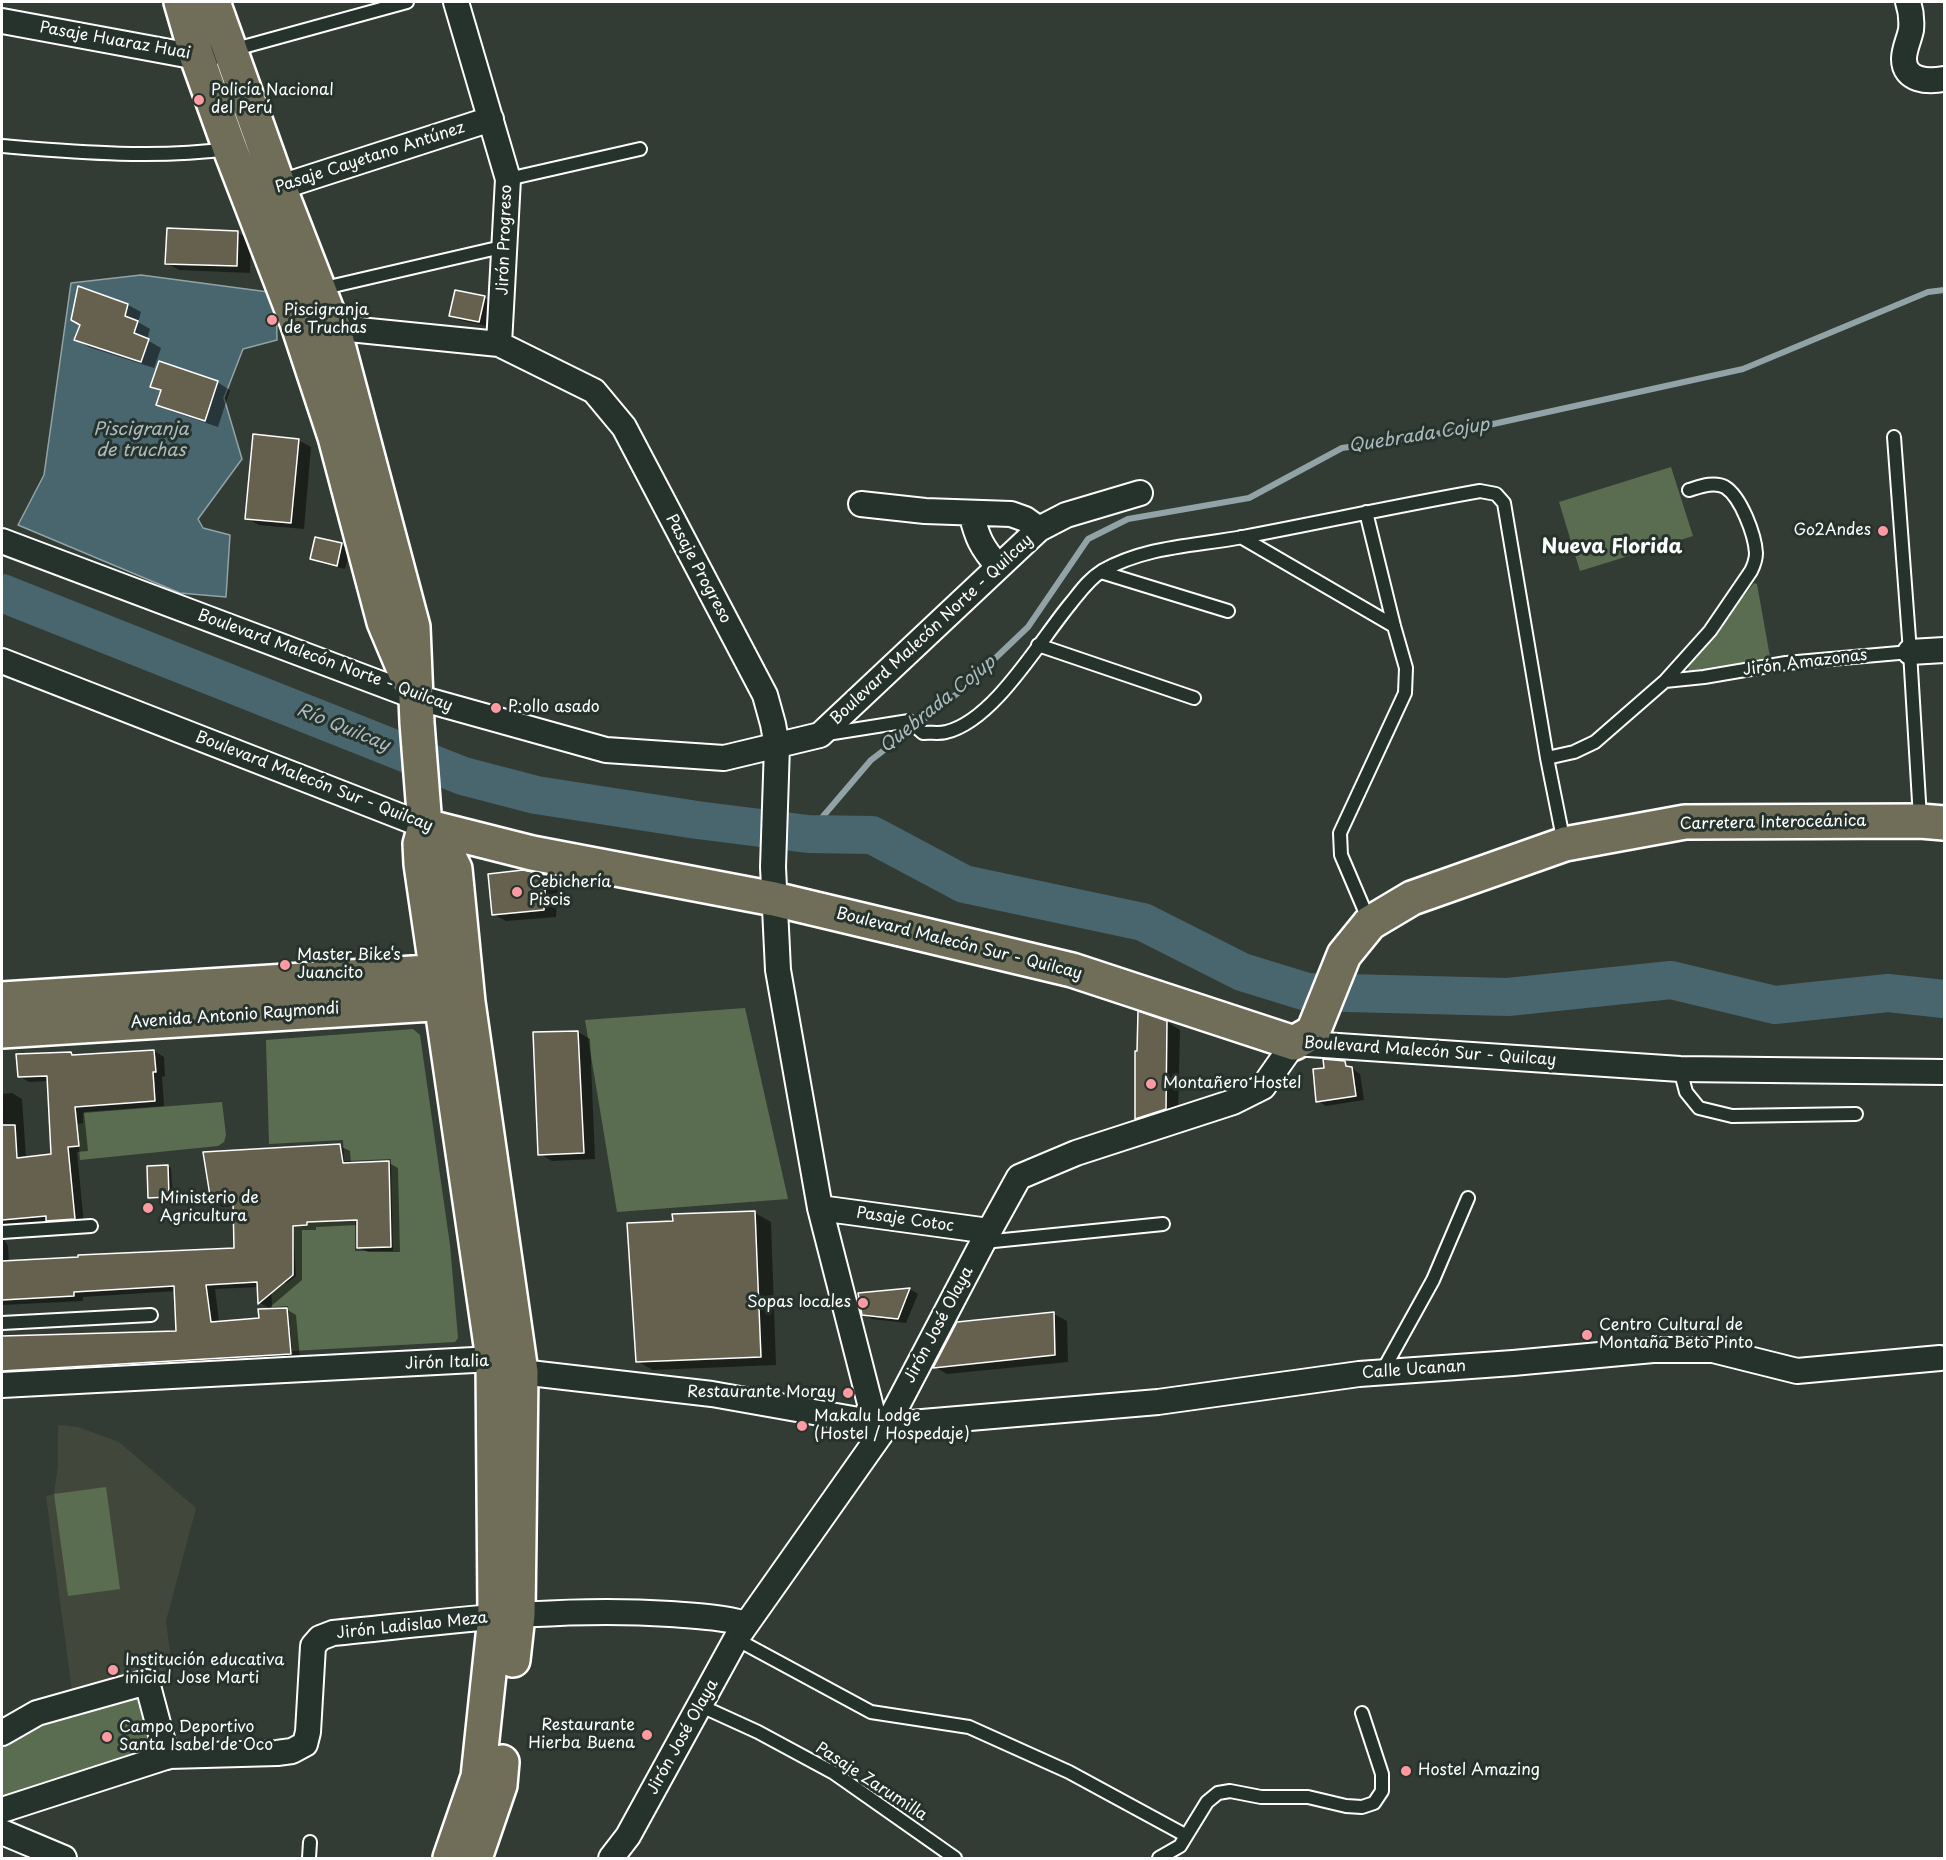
<!DOCTYPE html>
<html>
<head>
<meta charset="utf-8">
<style>
  body { margin:0 }
  #map { position:relative; width:1946px; height:1860px; overflow:hidden; background:#333c34; font-family:"Playpen Sans",sans-serif }
  canvas { display:block }
  .frame { position:absolute; inset:0; border:3px solid #fff; pointer-events:none }
</style>
</head>
<body>
<div id="map">
<canvas width="1946" height="1860"></canvas>
<div class="frame"></div>
</div>
<script>
const ctx = document.querySelector('canvas').getContext('2d');
ctx.lineJoin = 'round';
function fillPath(path, color) {
  ctx.fillStyle = color;
  ctx.fill(path, 'evenodd');
}
function strokePath(path, color, width, dash) {
  ctx.strokeStyle = color;
  ctx.lineWidth = width;
  ctx.lineCap = dash ? 'butt' : 'round';
  ctx.setLineDash(dash || []);
  ctx.stroke(path);
}
function label(font, color, halo, rows, align = 'center') {
  ctx.font = font + ' "Playpen Sans",sans-serif';
  ctx.lineWidth = 6;
  ctx.setLineDash([]);
  ctx.textBaseline = 'middle';
  ctx.strokeStyle = halo;
  ctx.fillStyle = color;
  for (const [text, x, y, turn = 0] of rows) {
    ctx.save();
    ctx.translate(x, y);
    ctx.rotate((+turn || 0) * Math.PI / 180);
    ctx.textAlign = isNaN(turn) ? turn : align;
    if (halo) ctx.strokeText(text, 0, 0);
    ctx.fillText(text, 0, 0);
    ctx.restore();
  }
}
const built = new Path2D(`
  M58 1425 78 1427 119 1442 196 1508 166 1621 172 1668 73 1698 46 1496 54 1494 58 1466Z`);
const green = new Path2D(`
  M1671 467 1693 536 1580 571 1559 502Z
  M1754 583 1757 584 1770 657 1693 673 1689 671 1688 666Z
  M745 1008 788 1199 617 1212 585 1020Z
  M413 1029 420 1035 450 1245 458 1338 455 1342 292 1351 288 1306 272 1307 271 1285 287 1283 296 1276 293 1227 308 1226V1222L355 1221V1251H393L391 1159 344 1161 343 1140 269 1144 266 1040Z
  M222 1102 226 1135 224 1142 218 1146 80 1160 77 1124 83 1123V1113Z
  M106 1487 120 1589 68 1596 54 1494Z
  M142 1693 160 1748 2 1800V1738L55 1713 58 1720Z`);
const water = new Path2D(`
  M141 275 276 293 277 340 243 349 224 398 242 459 198 519 203 528 230 535 226 597 180 593 18 525 44 475 71 283Z`);
const shadow = new Path2D(`
  M238 233 251 240 250 273 179 270 167 263Z
  M484 298 492 302 487 326 459 320 451 315Z
  M128 305 141 312 138 322 150 329 147 340 161 348 154 368 89 347 76 340Z
  M217 382 230 390 218 427 171 411 158 404 162 392 152 386Z
  M298 440 311 447 304 529 259 525 246 518Z
  M316 539 342 545 350 549 345 569 320 563 312 558Z
  M546 876 558 884 556 917 506 921 493 914Z
  M1167 1022 1180 1030 1178 1116 1149 1125 1137 1118Z
  M578 1032 590 1039 595 1159 552 1161 540 1154Z
  M154 1051 164 1057 165 1076 162 1077 164 1106 84 1112 88 1151 77 1152 84 1224 57 1225 50 1221 7 1225V1230L3 1238 8 1246 9 1262 235 1249V1206L222 1207 212 1201 340 1146 350 1151 351 1164 389 1163 398 1168 400 1252H368L358 1247V1225L316 1227V1230H302V1280L269 1308 260 1303 259 1287 215 1289 219 1322 260 1319 286 1309 296 1315 300 1359 2 1376V1337L178 1332 176 1291 83 1297V1301L2 1305V1094L12 1093 22 1099 26 1158 52 1155 49 1081 29 1082 19 1076 71 1054 77 1057Z
  M1344 1062 1360 1074 1364 1100 1326 1106 1318 1101 1326 1069Z
  M168 1166 171 1168 173 1198 153 1199 150 1197Z
  M755 1213 771 1222 776 1365 653 1370 637 1361 674 1222V1216Z
  M910 1289 918 1294 906 1323 872 1319 863 1314 860 1294Z
  M1054 1314 1067 1321 1068 1362 947 1374 935 1367Z`);
const stream = new Path2D(`
  M808 834 871 760 963 689 1028 627 1088 539 1128 519 1249 498 1342 448 1475 428 1743 369 1928 292 1944 290`);
const river = new Path2D(`
  M2 593 463 776 536 795 697 820 808 834 872 835 964 884 1143 922 1242 972 1307 992 1508 997 1671 980 1775 1005 1888 993 1944 999`);
const building = new Path2D(`
  M167 228 238 231 237 266 165 264Z
  M78 286 128 304 125 316 138 321 134 333 149 339 141 362 74 340 80 325 71 320Z
  M455 290 485 296 479 322 449 316Z
  M159 361 218 381 205 421 156 405 161 390 150 387Z
  M253 434 299 439 291 523 245 519Z
  M315 537 342 543 337 566 310 559Z
  M523 870 546 875 544 910 492 915 488 874Z
  M1138 1011 1167 1021 1166 1109 1135 1119V1051H1137Z
  M578 1031 584 1153 538 1155 533 1032Z
  M154 1050 156 1072H153L155 1101 75 1107 79 1146 68 1147 75 1219 46 1221V1216L2 1220V1125H15L17 1158 51 1154 47 1076 18 1077 16 1054 71 1052 72 1055Z
  M1323 1059 1345 1061 1346 1066 1352 1067 1356 1096 1316 1102 1313 1069 1324 1068Z
  M340 1144 343 1163 389 1161 391 1247 357 1248V1220L307 1222V1225L293 1226V1275L258 1304 257 1282 206 1285 211 1322 259 1318 258 1309 287 1308 291 1354 2 1371V1336L176 1331 174 1286 74 1292V1296L2 1300V1261L78 1257V1255L234 1248 233 1202H211L203 1152Z
  M168 1165 169 1197 148 1198 147 1166Z
  M755 1211 761 1357 636 1362 627 1223 673 1221 672 1214Z
  M910 1288 898 1319 862 1315 858 1293Z
  M1054 1312 1055 1355 933 1368 957 1322Z`);
const service = new Path2D(`
  M232 50 407 2
  M2 146C76 152 154 159 228 149
  M508 179 640 149
  M320 289 506 246
  M1894 437 1910 652 1920 818
  M1366 512 1394 626 1406 668 1405 693 1340 833 1341 855 1370 923
  M1241 537 1394 626
  M1101 572 1228 611
  M1038 645 1194 698
  M1665 681 1704 677 1786 663 1910 652
  M827 734 909 721 923 733C930 732 939 734 946 732 994 721 1040 640 1071 603 1080 592 1089 579 1102 571 1146 546 1195 546 1243 537 1322 522 1401 505 1480 491L1496 494 1504 503 1547 758 1564 843
  M1547 758 1574 752 1595 742 1665 681 1710 631 1751 571C1754 565 1756 560 1756 553 1755 535 1741 497 1725 487 1714 481 1699 487 1689 490
  M1680 1069 1686 1092 1699 1108 1732 1116 1856 1114
  M2 1232 91 1226
  M984 1242 1163 1224
  M2 1323 151 1315
  M1382 1372 1433 1280 1468 1198
  M736 1639 871 1712 969 1727 1069 1772 1185 1835
  M701 1706 758 1732 834 1773 955 1858
  M309 1858 310 1842
  M1159 1858 1180 1846 1207 1802 1218 1793 1230 1791 1261 1797H1308L1346 1806 1362 1807 1374 1803 1382 1791V1774L1362 1713`);
const minor = new Path2D(`
  M456 2 508 179 499 344
  M1908 2C1911 11 1912 20 1911 30 1909 40 1904 49 1904 59 1904 81 1928 82 1944 79
  M2 21 197 57 209 55
  M265 192 491 119
  M319 326 499 344 594 391 624 427 765 695 773 724 777 746 773 867 778 970 820 1208 875 1423
  M861 504 925 511 1011 514 1025 519 1039 529
  M971 513C977 537 981 547 998 566
  M2 541 416 697 606 750 724 758 820 735 1039 529 1066 515 1140 493
  M1910 652 1944 650
  M2 661 425 826
  M820 1208 989 1231
  M2 1385 493 1359 521 1372 712 1394 887 1425 1158 1402 1359 1374 1513 1363 1653 1350H1713L1797 1371 1940 1358
  M2 1733 37 1713 147 1682 167 1757
  M2 1810 169 1756 277 1753 292 1751 305 1744 308 1732 313 1646 320 1638 333 1633C445 1622 557 1606 670 1614 696 1616 721 1617 746 1624
  M2 1832 64 1858
  M611 1858 628 1836 736 1639 887 1425 983 1242 1019 1177 1076 1153 1233 1102 1263 1087 1294 1043 1680 1069 1944 1072`);
const primary = new Path2D(`
  M181 2 197 57 230 149 298 325 335 437 384 622 408 679
  M213 2 279 187 333 326 413 627 417 723 425 826 420 844 421 864 493 1359 495 1617 478 1777 450 1858
  M425 826 532 853 774 899 1072 970 1294 1043 1313 1032 1344 955 1370 923 1412 898 1565 844 1685 822 1920 821 1944 823
  M425 826 444 847 455 869 468 1002 521 1372 518 1615 513 1660
  M2 999 460 970
  M2 1031 464 1002
  M475 1858 500 1785 502 1762`);
const markers = [
  [199,100,6,"#ff9aa2"],
  [272,320,6,"#ff9aa2"],
  [1883,531,6,"#ff9aa2"],
  [496,708,6,"#ff9aa2"],
  [517,892,6,"#ff9aa2"],
  [285,965,6,"#ff9aa2"],
  [1151,1084,6,"#ff9aa2"],
  [148,1208,6,"#ff9aa2"],
  [863,1303,6,"#ff9aa2"],
  [1587,1335,6,"#ff9aa2"],
  [848,1393,6,"#ff9aa2"],
  [802,1426,6,"#ff9aa2"],
  [113,1670,6,"#ff9aa2"],
  [647,1735,6,"#ff9aa2"],
  [107,1737,6,"#ff9aa2"],
  [1406,1771,6,"#ff9aa2"]
];
const streetNames = [
  ["Pasaje Huaraz Huai",115,41,10],
  ["Pasaje Cayetano Antúnez",370,158,-18],
  ["Jirón Progreso",505,240,-88],
  ["Pasaje Progreso",698,569,62],
  ["Boulevard Malecón Norte - Quilcay",932,630,-43],
  ["Boulevard Malecón Norte - Quilcay",325,661,20],
  ["Jirón Amazonas",1805,663,-7],
  ["Boulevard Malecón Sur - Quilcay",314,782,21],
  ["Carretera Interoceánica",1773,823,-1],
  ["Boulevard Malecón Sur - Quilcay",959,944,14],
  ["Avenida Antonio Raymondi",235,1016,-4],
  ["Boulevard Malecón Sur - Quilcay",1430,1052,4],
  ["Pasaje Cotoc",905,1220,8],
  ["Jirón José Olaya",939,1325,-62],
  ["Jirón Italia",447,1363,-2],
  ["Calle Ucanan",1414,1370,-4],
  ["Jirón Ladislao Meza",412,1626,-6],
  ["Jirón José Olaya",683,1737,-61],
  ["Pasaje Zarumilla",871,1782,33]
];
const poiNames = [
  ["Policía Nacional",211,91],
  ["del Perú",211,109],
  ["Piscigranja",284,311],
  ["de Truchas",284,329],
  ["Go2Andes",1871,531,"right"],
  ["P:ollo asado",508,708],
  ["Cebichería",529,883],
  ["Piscis",529,901],
  ["Master Bike‘s",297,956],
  ["Juancito",297,974],
  ["Montañero Hostel",1163,1084],
  ["Ministerio de",160,1199],
  ["Agricultura",160,1217],
  ["Sopas locales",851,1303,"right"],
  ["Centro Cultural de",1599,1326],
  ["Montaña Beto Pinto",1599,1344],
  ["Restaurante Moray",836,1393,"right"],
  ["Makalu Lodge",814,1417],
  ["(Hostel / Hospedaje)",814,1435],
  ["Institución educativa",125,1661],
  ["inicial Jose Marti",125,1679],
  ["Restaurante",635,1726,"right"],
  ["Hierba Buena",635,1744,"right"],
  ["Campo Deportivo",119,1728],
  ["Santa Isabel de Oco",119,1746],
  ["Hostel Amazing",1418,1771]
];
const waterNames = [
  ["Piscigranja",141,430],
  ["de truchas",141,451],
  ["Quebrada Cojup",1419,436,-9],
  ["Quebrada Cojup",938,705,-39],
  ["Río Quilcay",343,728,22]
];
const quarterNames = [
  ["Nueva Florida",1612,547]
];
fillPath(built, '#42473c');
fillPath(green, '#5b6d50');
fillPath(water, '#49656e');
strokePath(water, '#92a3a8', 1.5);
fillPath(shadow, '#0007');
strokePath(stream, '#92a3a8', 6);
strokePath(river, '#49656e', 38);
fillPath(building, '#66604f');
strokePath(building, '#fff', 1.5);
strokePath(service, '#fff', 16);
strokePath(minor, '#fff', 28);
strokePath(primary, '#fff', 38);
strokePath(service, '#26332d', 12);
strokePath(minor, '#26332d', 24);
strokePath(primary, '#706e59', 33);
for (const [x, y, r, color] of markers) {
  const dot = new Path2D();
  dot.arc(x, y, r, 0, 2 * Math.PI);
  ctx.fillStyle = color;
  ctx.fill(dot);
  strokePath(dot, '#26332d', 2);
}
label('16px', '#fff', '#26332d', streetNames);
label('16px', '#fff', '#26332d', poiNames, 'left');
label('italic 18px', '#adbabe', '#26332d', waterNames);
label('bold 20px', '#fff', '#26332d', quarterNames);
</script>
</body>
</html>
